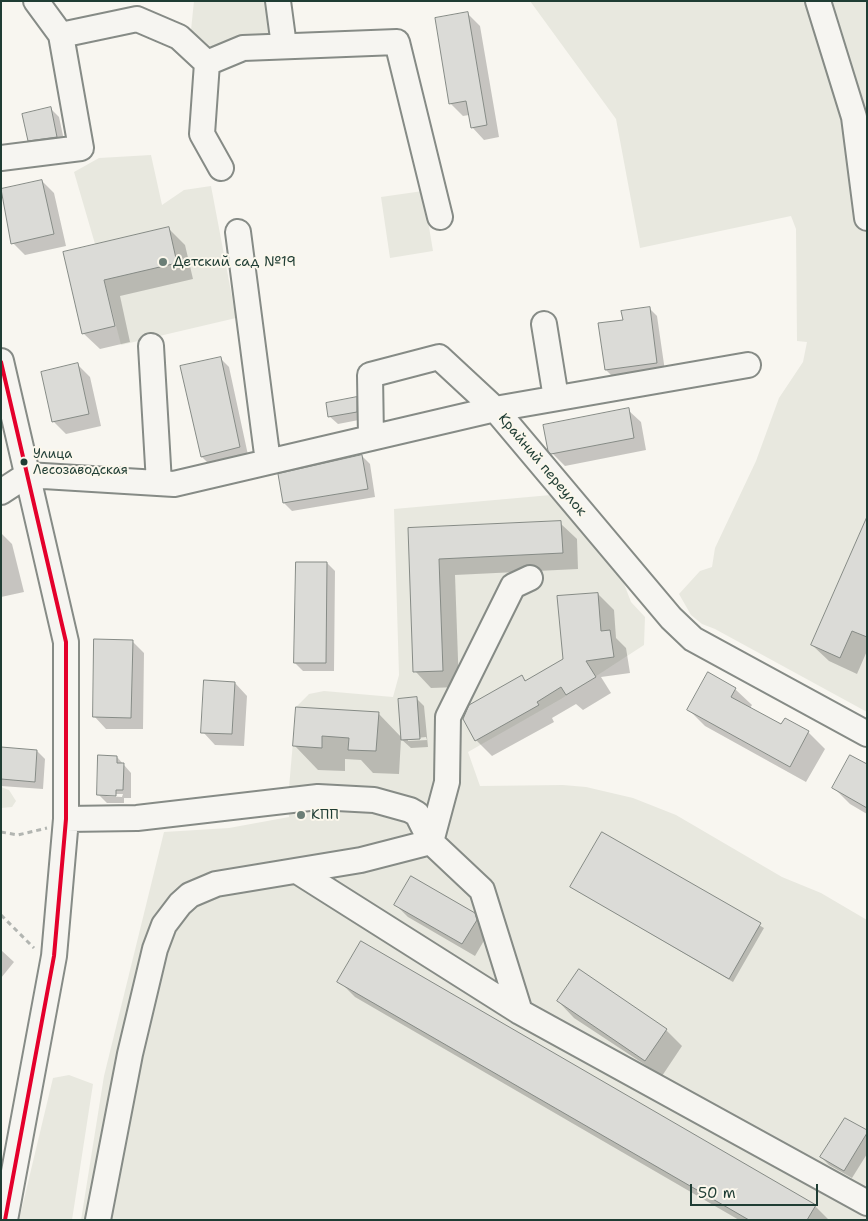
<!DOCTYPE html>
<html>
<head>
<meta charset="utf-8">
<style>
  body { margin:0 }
  #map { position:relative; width:868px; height:1221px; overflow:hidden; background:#f8f6f0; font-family:"Shantell Sans",sans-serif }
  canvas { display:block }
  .frame { position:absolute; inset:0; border:2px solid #1f3d34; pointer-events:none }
  .scale { position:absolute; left:690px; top:1184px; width:128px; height:22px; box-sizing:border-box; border:2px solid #1f3d34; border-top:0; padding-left:6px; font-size:15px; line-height:18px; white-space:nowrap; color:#1f3d34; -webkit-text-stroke:4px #fbf7ec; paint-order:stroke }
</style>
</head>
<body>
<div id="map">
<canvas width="868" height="1221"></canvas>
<div class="frame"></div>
<div class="scale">50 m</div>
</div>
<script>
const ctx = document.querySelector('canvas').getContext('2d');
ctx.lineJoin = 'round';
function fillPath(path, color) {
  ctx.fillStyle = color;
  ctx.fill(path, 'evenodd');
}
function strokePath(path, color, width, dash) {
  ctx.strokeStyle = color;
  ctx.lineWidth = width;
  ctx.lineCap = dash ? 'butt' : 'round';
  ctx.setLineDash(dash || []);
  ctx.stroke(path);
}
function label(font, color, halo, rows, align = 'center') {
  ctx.font = font + ' "Shantell Sans",sans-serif';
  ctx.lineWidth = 4;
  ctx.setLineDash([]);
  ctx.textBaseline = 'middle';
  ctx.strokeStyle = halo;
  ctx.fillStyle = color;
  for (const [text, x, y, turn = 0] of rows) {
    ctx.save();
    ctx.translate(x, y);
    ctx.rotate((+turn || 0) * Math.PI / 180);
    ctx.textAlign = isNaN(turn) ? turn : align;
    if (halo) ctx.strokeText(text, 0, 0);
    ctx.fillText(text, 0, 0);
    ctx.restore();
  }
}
const built = new Path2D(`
  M194 1H270L274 33 217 52 191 30Z
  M530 1H867V712L715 629 702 624 691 615 679 594 700 571 712 567 715 548 756 461 779 398 803 362 807 342 797 341 796 229 791 216 640 248 616 119Z
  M151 155 162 205 184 190 211 186 236 318 121 345 95 244 74 172 99 158Z
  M423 191 433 251 390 258 381 197Z
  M551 495 623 581 631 602 645 617 644 645 561 699 468 752 480 786 563 785 586 787 633 798 676 815 782 877 821 893 867 920V1220H81L104 1076 164 832 229 828 289 817 288 799 296 707 309 694 324 691 393 697 399 675 394 509Z
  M1 787 9 790 16 801 12 807 1 808Z
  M69 1075 93 1084 72 1220H19L53 1078Z`);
const shadow = new Path2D(`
  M468 14 480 26 499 137 484 140 472 127 469 115 463 116 450 103Z
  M51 109 59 117 65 145 37 148 29 140Z
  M42 181 54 193 66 246 25 255 13 243 1 190Z
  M168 228 185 245 193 279 120 296 130 342 100 349 83 333 64 253Z
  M649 308 657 316 665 371 614 378 606 370 624 321Z
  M221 359 229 367 248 455 210 465 202 457Z
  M78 365 90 377 101 426 66 434 53 421Z
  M356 398 364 406V419L338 424 329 416Z
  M628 410 641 422 646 450 565 466 552 453Z
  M362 456 370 464 375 497 292 511 284 503Z
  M867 521V651L857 674 829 661 812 645Z
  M560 523 577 539 578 569 455 575 459 687 431 688 415 671 409 530Z
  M1 533 12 544 24 592 1 597Z
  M327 563 335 571 334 671H303L295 663Z
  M598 594 614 610 616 638 626 648 630 673 601 677 611 693 583 710 576 704 552 718 554 722 492 756 476 740 522 677 527 682 564 659Z
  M132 641 144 653 143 729H106L94 716Z
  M235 683 247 696 244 746 215 745 203 732Z
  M735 689 752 705 750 708 782 725 785 719 808 732 825 749 806 782 705 726 689 710Z
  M416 698 424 706 428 747 411 748 401 739 399 774 373 773 361 760 345 759V771L318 770 295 746 378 713 402 738ZM426 737 427 740 408 741V739Z
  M1 749 37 751 45 759 43 789 1 786Z
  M117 757 131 773V798H124V803H107L98 794ZM105 794H123L122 797 105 796Z
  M867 766V814L850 804 834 788Z
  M602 834 764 928 733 982 571 887Z
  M396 905 474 914 487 927 489 932 475 956 408 917Z
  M1 950 14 962 1 978Z
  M339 981 815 1206 829 1220H739L355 997Z
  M558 1001 666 1030 682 1046 662 1076 574 1018Z
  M867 1131V1154L852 1178 829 1165 821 1157Z`);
const building = new Path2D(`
  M468 12 487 125 471 128 466 101 449 104 435 18Z
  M51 107 57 137 28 141 22 114Z
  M42 180 54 234 11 244 1 189Z
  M169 227 177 263 104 280 115 326 82 334 63 252Z
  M650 307 657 363 605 370 598 323 623 320 621 311Z
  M221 357 240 447 201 457 180 366Z
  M78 363 89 414 52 422 41 372Z
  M357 397V412L328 417 326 403Z
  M629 408 634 438 551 454 548 451 543 425Z
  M362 455 368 489 283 503 278 474Z
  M867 517V637L852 631 840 658 811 645Z
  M561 521 563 553 439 559 443 671 413 672 408 528Z
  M296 562H327L326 663H294Z
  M598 593 601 631 610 630 614 657 586 661 596 677 566 695 561 687 537 702 539 705 475 741 463 719 469 705 522 675 525 681 563 659 557 596Z
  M94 639 133 640 131 718 93 717Z
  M708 672 736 688 731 697 781 724 785 718 809 731 790 767 687 710Z
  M204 680 235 682 232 734 201 733Z
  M417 697 420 739 401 740 398 699Z
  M296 707 379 712 376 751 348 750 349 738 322 736V748L293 746Z
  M1 747 37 750 35 782 1 779Z
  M98 755 117 756V763H124L123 790H116V796L97 795Z
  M850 755 867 764V808L832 788Z
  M602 832 761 923 729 979 570 887Z
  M411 876 475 913 477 920 462 944 394 905Z
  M361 941 816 1205 807 1220H749L337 982Z
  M579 969 667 1029 645 1061 557 1001Z
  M845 1118 867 1130V1133L844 1171 820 1157Z`);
const path = new Path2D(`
  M1 832 18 835 47 828
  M1 915 34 948`);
const minor = new Path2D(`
  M278 1 284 46
  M818 1 854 117 867 218
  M61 35 137 19 179 37 207 63 202 134 221 168
  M207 63 243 48 397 42 440 217
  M1 158 81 148 61 35 36 1
  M238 232 268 462
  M544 324 556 398
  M151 346 159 483
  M1 361 66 642V819L54 956 5 1220
  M371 438 370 375 439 357 495 409 748 365
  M27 475 174 484 495 409 671 618 693 639 867 734
  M1 492 27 475
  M66 819 137 818 318 797 374 800 410 810 417 814 431 842 482 890 520 1012
  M297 871 520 1012 867 1203
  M98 1220 130 1054 155 949 164 925 180 904 190 895 216 884 361 860 431 842 447 782 448 717 513 586 530 578`);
const bus1 = new Path2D(`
  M1 362 66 642V819L54 956 5 1220`);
const markers = [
  [163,262,5,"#6b7e76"],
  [24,462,4.5,"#1f3d34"],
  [301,815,5,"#6b7e76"]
];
const busNames = [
  ["Улица",33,455],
  ["Лесозаводская",33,471]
];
const poiNames = [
  ["Детский сад №19",173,262],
  ["КПП",311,815]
];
const streetNames = [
  ["Крайний переулок",542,465,50]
];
fillPath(built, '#e8e8df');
fillPath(shadow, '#0003');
fillPath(building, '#dbdbd7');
strokePath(building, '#868b86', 1);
strokePath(minor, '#868b86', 28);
strokePath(path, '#b2b5b1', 3, [5, 4]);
strokePath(minor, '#f6f5f1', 24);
strokePath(bus1, '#e4002b', 4);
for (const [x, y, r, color] of markers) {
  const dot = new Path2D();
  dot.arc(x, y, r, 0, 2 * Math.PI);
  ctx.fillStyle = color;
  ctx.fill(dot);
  strokePath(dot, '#fbf7ec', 2);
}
label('13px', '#1f3d34', '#fbf7ec', busNames, 'left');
label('14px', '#1f3d34', '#fbf7ec', poiNames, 'left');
label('14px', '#1f3d34', '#fbf7ec', streetNames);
</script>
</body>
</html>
